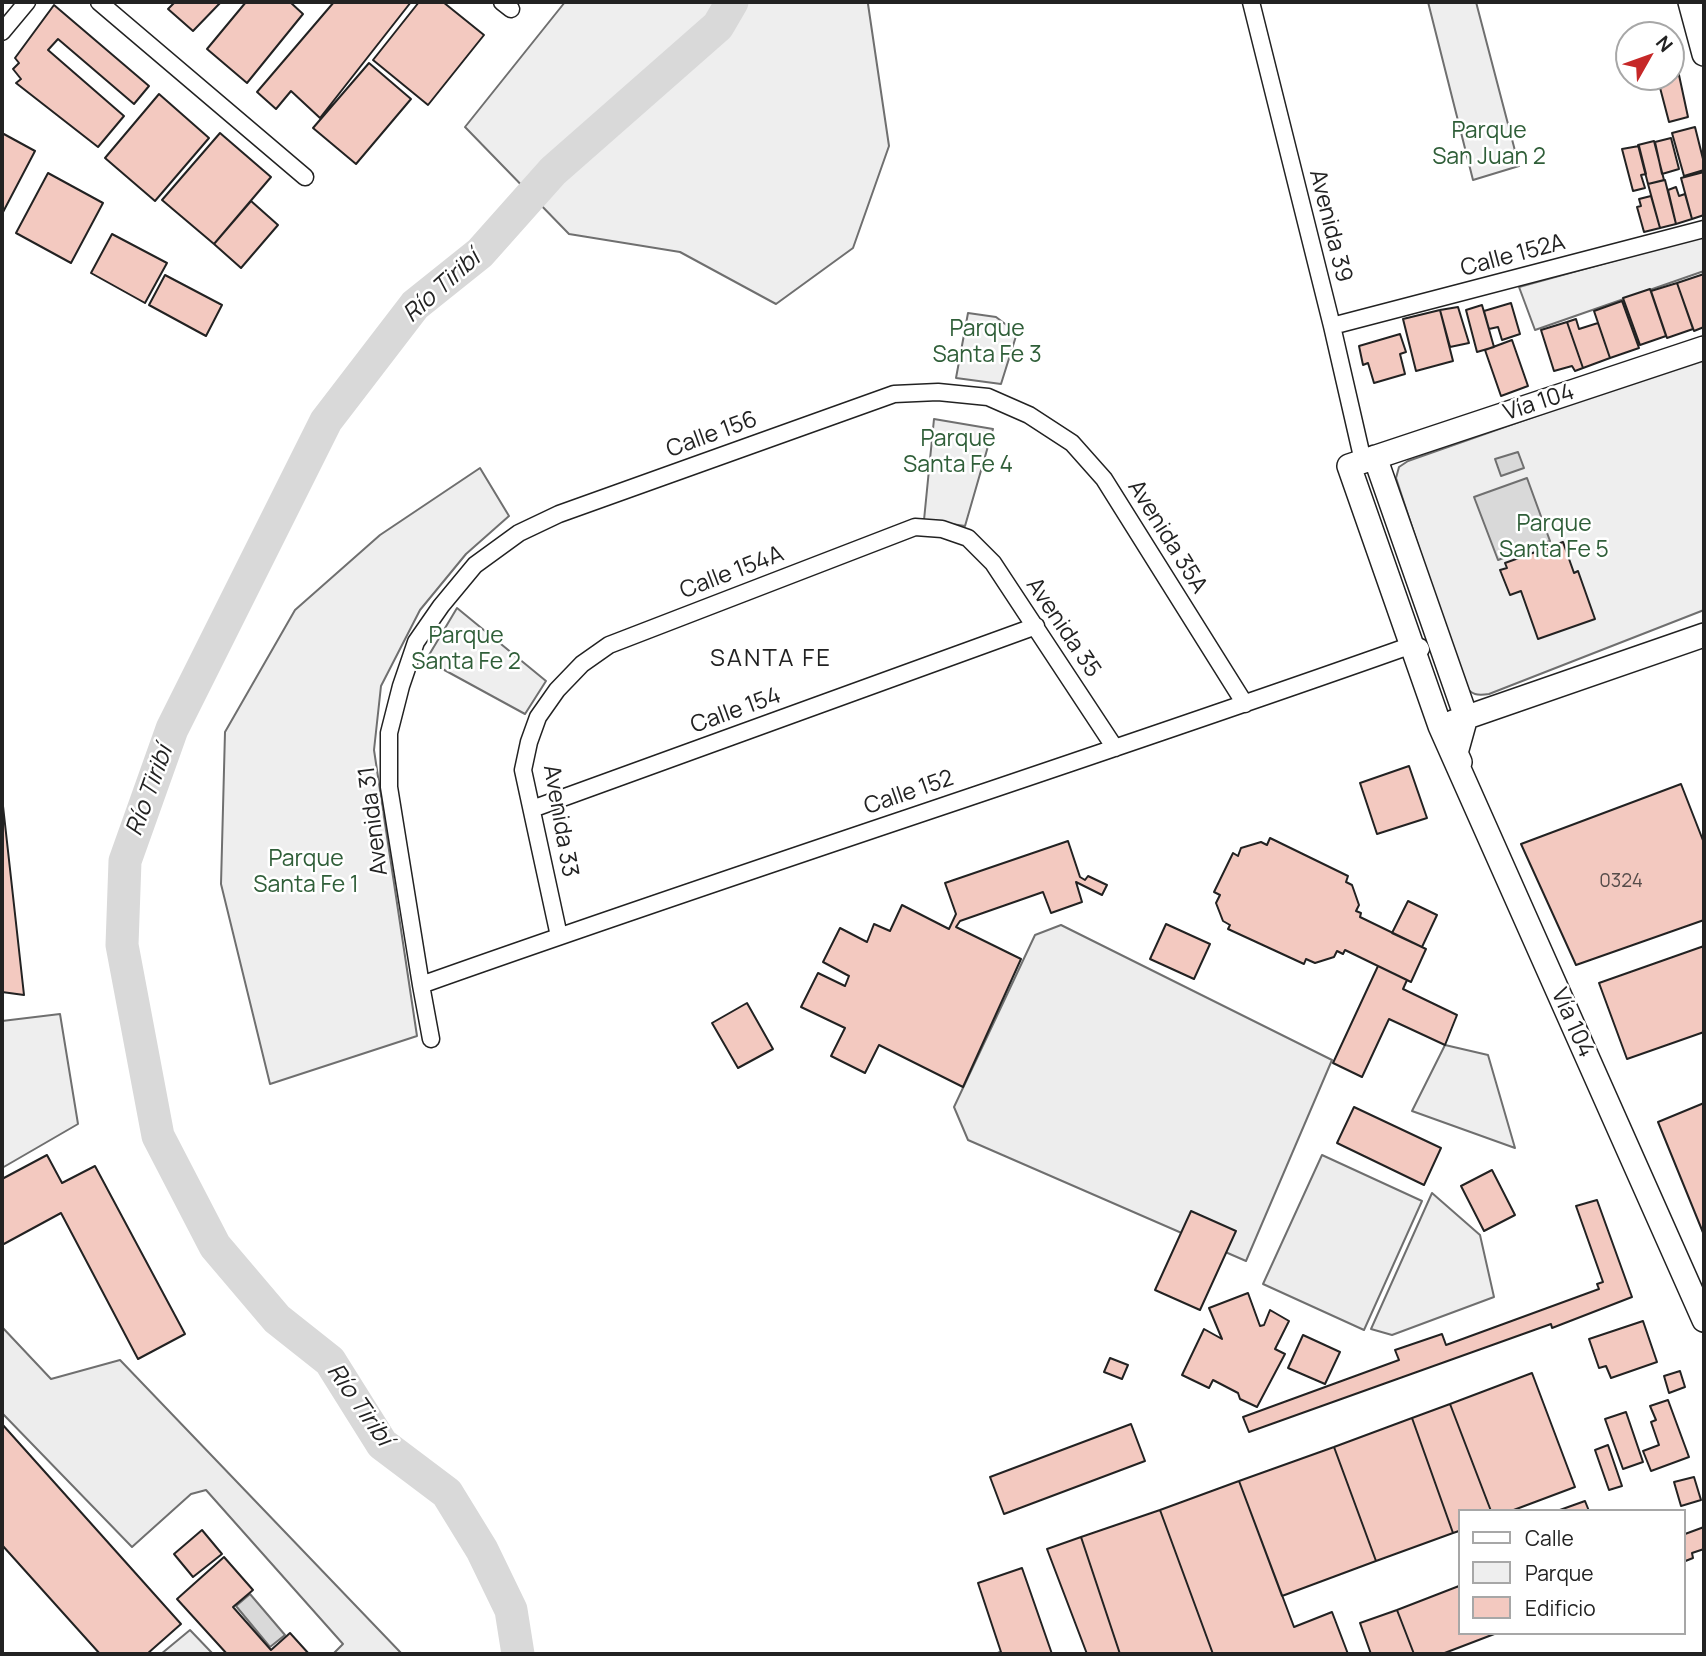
<!DOCTYPE html>
<html>
<head>
<meta charset="utf-8">
<style>
  body { margin:0 }
  #map { position:relative; width:1706px; height:1656px; overflow:hidden; background:#fff; font-family:Manrope,sans-serif }
  canvas { display:block }
  .frame { position:absolute; inset:0; border:4px solid #222; pointer-events:none }
  .legend { position:absolute; left:1458px; top:1509px; width:228px; height:126px; box-sizing:border-box; background:#fff; border:2px solid #a7a7a7; margin:0; padding:9px 12px; list-style:none; font-size:21px; color:#222 }
  .legend li { display:flex; align-items:center; gap:14px; height:35px }
  .legend b { width:35px; border:2px solid #a7a7a7 }
  .north { position:absolute; left:1615px; top:21px; width:70px; height:70px; box-sizing:border-box; background:#fff; border:2px solid #a7a7a7; border-radius:50%; rotate:50deg; font-size:19px; font-weight:700; line-height:28px; text-align:center; color:#222 }
  .north::after { content:''; display:block; margin:auto; width:24px; height:32px; background:#c62828; clip-path:polygon(50% 0,100% 100%,50% 72%,0 100%) }
</style>
</head>
<body>
<div id="map">
<canvas width="1706" height="1656"></canvas>
<div class="frame"></div>
<ul class="legend">
<li><b style="height:9px;background:#fff"></b>Calle</li>
<li><b style="height:19px;background:#eee"></b>Parque</li>
<li><b style="height:19px;background:#f3c9c0"></b>Edificio</li>
</ul>
<div class="north">N</div>
</div>
<script>
const ctx = document.querySelector('canvas').getContext('2d');
ctx.lineJoin = 'round';
function fillPath(path, color) {
  ctx.fillStyle = color;
  ctx.fill(path, 'evenodd');
}
function strokePath(path, color, width, dash) {
  ctx.strokeStyle = color;
  ctx.lineWidth = width;
  ctx.lineCap = dash ? 'butt' : 'round';
  ctx.setLineDash(dash || []);
  ctx.stroke(path);
}
function label(font, color, halo, rows, align = 'center') {
  ctx.font = font + ' Manrope,sans-serif';
  ctx.lineWidth = 5;
  ctx.setLineDash([]);
  ctx.textBaseline = 'middle';
  ctx.strokeStyle = halo;
  ctx.fillStyle = color;
  for (const [text, x, y, turn = 0] of rows) {
    ctx.save();
    ctx.translate(x, y);
    ctx.rotate((+turn || 0) * Math.PI / 180);
    ctx.textAlign = isNaN(turn) ? turn : align;
    if (halo) ctx.strokeText(text, 0, 0);
    ctx.fillText(text, 0, 0);
    ctx.restore();
  }
}
const green = new Path2D(`
  M565 2H869L868 4 889 146 853 248 776 304 680 252 569 234 465 127Z
  M1428 2H1476L1519 166 1473 180Z
  M1704 236V271L1535 330 1519 287Z
  M968 313 996 317 1017 333 1001 384 956 378Z
  M1704 357V610L1489 694C1477 696 1472 695 1464 685L1396 478 1399 467 1408 461Z
  M934 419 993 429 965 526 924 520Z
  M480 468 509 516 466 554 420 610 381 686 374 750 417 1036 270 1084 221 884 225 732 295 610 380 535Z
  M457 608 546 681 525 714 426 660Z
  M60 1014 78 1124 2 1168V1021Z
  M1445 1045 1488 1055 1515 1148 1412 1111Z
  M1432 1193 1480 1235 1494 1297 1392 1335 1371 1329Z`);
const parking = new Path2D(`
  M1061 925 1332 1060 1246 1261 968 1140 954 1107 1035 935Z
  M1322 1155 1422 1201 1364 1330 1263 1284Z
  M2 1327 51 1379 120 1360 402 1654H333L343 1644 206 1490 191 1494 132 1547 2 1413Z
  M190 1630 213 1654H161Z`);
const water = new Path2D(`
  M1518 452 1524 468 1501 476 1495 459Z
  M1527 478 1550 541 1498 560 1474 497Z
  M250 1594 285 1635 270 1647 236 1606Z`);
const river = new Path2D(`
  M518 1654 511 1610 482 1550 447 1493 382 1444 330 1361 277 1319 215 1246 158 1136 122 945 125 861 172 729 326 421 415 305 480 253 553 171 718 26 732 2`);
const building = new Path2D(`
  M175 2H221L193 31 168 9Z
  M246 2H290L303 14 247 83 207 49Z
  M334 2H411L320 118 291 91 276 109 257 92Z
  M419 2H443L484 35 428 105 373 60Z
  M54 5 149 86 134 104 58 39 48 50 124 116 98 147 16 83 21 79 13 69 19 63 15 58Z
  M1671 46 1679 75 1658 80 1657 77H1671Z
  M369 63 411 99 356 164 313 128Z
  M1679 75 1688 117 1669 122 1658 80Z
  M159 94 209 138 155 201 105 158Z
  M1695 127 1704 163V170L1684 176 1672 133Z
  M2 133 35 151 2 214Z
  M220 133 271 177 214 244 162 200Z
  M1671 138 1679 169 1662 174 1655 142Z
  M1654 141 1664 180 1648 184 1638 145Z
  M1639 146 1646 174 1641 175 1645 188 1633 191 1622 149Z
  M1704 172V215L1692 219 1681 178Z
  M48 173 103 203 71 263 16 233Z
  M1665 180 1676 224 1660 228 1648 184Z
  M1676 187 1679 196 1685 194 1692 219 1676 224 1668 190Z
  M1651 196 1660 228 1644 232 1637 207 1641 206 1639 199Z
  M251 201 278 225 241 268 214 244Z
  M112 234 167 263 145 303 91 273Z
  M1704 274V327L1694 331 1677 283Z
  M165 275 222 305 206 336 149 305Z
  M1677 283 1693 329 1667 338 1651 291Z
  M1650 289 1666 336 1640 345 1623 298Z
  M1622 301 1639 348 1610 358 1594 311Z
  M1511 303 1520 334 1502 340 1498 327 1489 329 1484 311Z
  M1482 305 1494 347 1477 352 1466 310Z
  M1458 307 1469 343 1450 347 1440 310Z
  M1440 310 1453 361 1416 371 1403 319Z
  M1576 319 1579 329 1598 323 1610 358 1583 368 1567 322Z
  M1567 322 1583 368 1575 371 1572 366 1554 371 1541 330Z
  M1400 334 1406 352 1400 354 1405 374 1374 383 1368 363 1363 365 1359 346Z
  M1512 340 1528 386 1501 396 1485 350Z
  M1563 542 1574 573 1578 571 1595 619 1538 639 1521 591 1510 595 1500 570 1507 568 1505 563Z
  M1409 766 1427 818 1377 834 1360 783Z
  M1681 784 1704 843V920L1576 965 1521 844Z
  M2 797 24 995 2 992Z
  M1270 838 1348 876 1346 882 1352 885 1359 905 1356 911 1361 913 1360 917 1426 949 1411 982 1345 950 1343 954 1337 951 1334 957 1315 963 1306 959 1304 964 1228 929 1230 925 1223 921 1216 903 1220 895 1214 892 1233 853 1238 856 1241 848 1261 842 1267 845Z
  M1068 841 1080 877 1085 880 1088 876 1107 885 1102 895 1076 882 1082 902 1051 913 1043 892 960 921 956 927 1021 959 963 1087 879 1045 865 1073 831 1056 845 1028 801 1007 818 973 845 986 849 976 823 962 840 928 867 942 874 924 890 931 902 905 949 929 956 914 945 883Z
  M1408 901 1437 915 1422 947 1392 933Z
  M1166 924 1210 944 1194 979 1150 959Z
  M1704 946V1032L1627 1059 1599 983Z
  M1378 966 1407 980 1403 989 1457 1015 1445 1045 1389 1019 1362 1077 1333 1063Z
  M747 1003 773 1049 738 1068 712 1023Z
  M1704 1103V1235L1658 1122Z
  M1354 1107 1441 1148 1424 1185 1337 1143Z
  M47 1155 62 1183 95 1166 185 1334 138 1359 61 1213 2 1245V1179Z
  M1492 1170 1515 1215 1484 1231 1461 1186Z
  M1597 1200 1632 1297 1552 1328 1551 1324 1249 1432 1243 1417 1399 1360 1395 1350 1442 1334 1446 1345 1599 1289 1597 1284 1603 1282 1576 1206Z
  M1191 1211 1236 1231 1200 1310 1155 1290Z
  M1248 1293 1260 1326 1264 1325 1270 1310 1289 1321 1275 1349 1285 1354 1257 1407 1240 1399 1238 1393 1213 1380 1209 1388 1182 1375 1204 1329 1222 1339 1209 1308Z
  M1643 1321 1657 1362 1611 1378 1606 1366 1599 1368 1589 1339Z
  M1303 1335 1340 1352 1325 1384 1288 1368Z
  M1110 1358 1128 1365 1122 1379 1104 1372Z
  M1680 1371 1685 1387 1669 1393 1664 1376Z
  M1532 1373 1575 1487 1511 1511H1491L1450 1404Z
  M1668 1400 1689 1457 1651 1471 1643 1451 1659 1445 1651 1422 1656 1420 1650 1406Z
  M1450 1404 1491 1511H1459V1531L1453 1533 1412 1418Z
  M1626 1412 1643 1462 1623 1469 1605 1419Z
  M1412 1418 1453 1533 1376 1561 1334 1447Z
  M2 1424 181 1624 147 1654H100L2 1545Z
  M1131 1424 1145 1461 1004 1514 990 1477Z
  M1608 1445 1622 1486 1609 1490 1595 1450Z
  M1334 1447 1376 1561 1282 1596 1239 1481Z
  M1694 1477 1701 1500 1681 1506 1674 1482Z
  M1239 1481 1294 1627 1332 1612 1348 1654H1213L1160 1510Z
  M1585 1501 1589 1511H1557Z
  M1160 1510 1213 1654H1120L1081 1537Z
  M1704 1527V1549L1692 1553 1693 1558 1683 1562V1529L1685 1534Z
  M202 1530 222 1554 193 1577 174 1554Z
  M1081 1537 1120 1654H1087L1047 1549Z
  M224 1557 253 1590 233 1607 271 1650 290 1633 309 1654H227L177 1599Z
  M1022 1568 1052 1654H994L1001 1652 978 1583Z
  M1459 1586V1633H1497L1442 1654H1414L1397 1610Z
  M1397 1610 1414 1654H1371L1360 1623Z`);
const minor = new Path2D(`
  M99 2 305 177
  M502 2 511 9
  M1251 2 1332 326 1363 461
  M2 32 27 2
  M1332 326 1704 229
  M532 809 1036 626
  M559 936 523 770 529 742 538 717 557 690 582 664 609 645 915 527 942 529 968 538 993 563 1115 748
  M421 985C750 868 1083 762 1412 645L1420 647 1421 649
  M431 1039 421 985 389 787V733L401 686 416 642 441 606 475 565 519 533 559 514 894 394 938 392 988 397 1029 415 1072 443 1104 479 1245 704`);
const secondary = new Path2D(`
  M1690 2 1704 54
  M1704 348 1349 466 1440 726 1704 1320
  M1375 457 1466 717 1456 753 1460 762
  M1453 722 1704 635`);
const numberNames = [
  ["0324",1621,882]
];
const parkNames = [
  ["Parque",1489,132],
  ["San Juan 2",1489,158],
  ["Parque",987,330],
  ["Santa Fe 3",987,356],
  ["Parque",958,440],
  ["Santa Fe 4",958,466],
  ["Parque",1554,525],
  ["Santa Fe 5",1554,551],
  ["Parque",466,637],
  ["Santa Fe 2",466,663],
  ["Parque",306,860],
  ["Santa Fe 1",306,886]
];
const streetNames = [
  ["Avenida 39",1330,226,76],
  ["Calle 152A",1513,256,-15],
  ["Vía 104",1539,403,-18],
  ["Calle 156",712,435,-20],
  ["Avenida 35A",1167,537,58],
  ["Calle 154A",732,573,-21],
  ["Avenida 35",1063,628,56],
  ["Calle 154",736,711,-20],
  ["Calle 152",909,793,-19],
  ["Avenida 31",374,821,-97],
  ["Avenida 33",560,821,80],
  ["Vía 104",1572,1023,66]
];
const waterNames = [
  ["Río Tiribí",442,287,-42],
  ["Río Tiribí",150,791,-70],
  ["Río Tiribí",359,1405,55]
];
const neighbourhoodNames = [
  ["SANTA FE",771,659]
];
fillPath(green, '#eee');
strokePath(green, '#6f6f6f', 2);
fillPath(parking, '#ededed');
strokePath(parking, '#6f6f6f', 2);
fillPath(water, '#d9d9d9');
strokePath(water, '#6f6f6f', 2);
strokePath(river, '#d9d9d9', 33);
fillPath(building, '#f3c9c0');
strokePath(building, '#222', 2);
strokePath(minor, '#222', 19);
strokePath(secondary, '#222', 26);
strokePath(minor, '#fff', 16);
strokePath(secondary, '#fff', 23);
label('19px', '#564c4a', null, numberNames);
label('23px', '#2f5e38', '#fff', parkNames);
label('23px', '#222', '#fff', streetNames);
label('italic 24px', '#222', '#fff', waterNames);
ctx.letterSpacing = '2px';
label('24px', '#222', '#fff', neighbourhoodNames);
ctx.letterSpacing = '0px';
</script>
</body>
</html>
